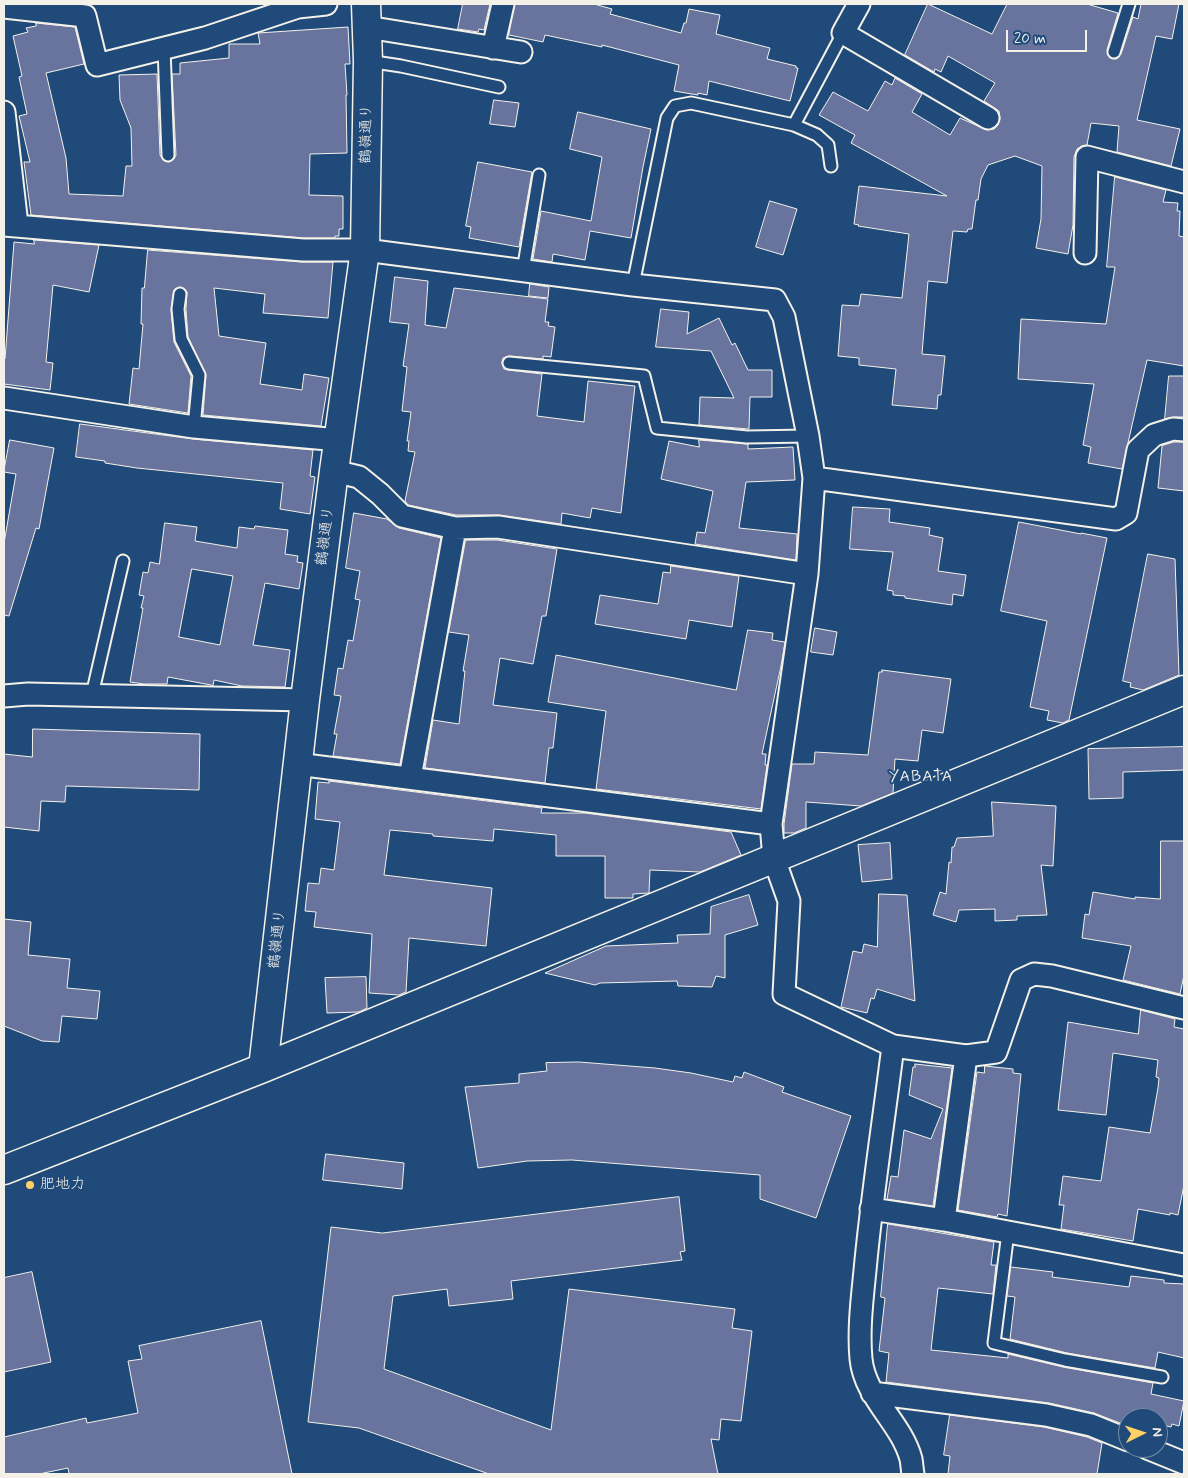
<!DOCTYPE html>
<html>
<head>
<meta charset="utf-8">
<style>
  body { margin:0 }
  #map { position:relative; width:1188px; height:1478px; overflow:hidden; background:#1f4a7a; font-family:Mynerve,sans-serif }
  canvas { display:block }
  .frame { position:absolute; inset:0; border:5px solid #f4f1e8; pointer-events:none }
  .north { position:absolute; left:1118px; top:1408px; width:50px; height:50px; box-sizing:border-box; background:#1f4a7a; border:1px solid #748da6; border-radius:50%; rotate:86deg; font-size:14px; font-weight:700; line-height:20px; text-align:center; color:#f4f1e8 }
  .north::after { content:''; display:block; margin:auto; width:18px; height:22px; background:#ffd166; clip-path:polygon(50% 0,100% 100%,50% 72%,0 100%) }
  .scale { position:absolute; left:1006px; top:30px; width:81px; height:22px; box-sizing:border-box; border:2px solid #f4f1e8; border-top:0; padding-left:6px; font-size:15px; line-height:18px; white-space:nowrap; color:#f4f1e8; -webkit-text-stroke:4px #1f4a7a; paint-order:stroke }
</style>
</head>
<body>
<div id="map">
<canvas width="1188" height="1478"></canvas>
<div class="frame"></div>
<div class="north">N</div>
<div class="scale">20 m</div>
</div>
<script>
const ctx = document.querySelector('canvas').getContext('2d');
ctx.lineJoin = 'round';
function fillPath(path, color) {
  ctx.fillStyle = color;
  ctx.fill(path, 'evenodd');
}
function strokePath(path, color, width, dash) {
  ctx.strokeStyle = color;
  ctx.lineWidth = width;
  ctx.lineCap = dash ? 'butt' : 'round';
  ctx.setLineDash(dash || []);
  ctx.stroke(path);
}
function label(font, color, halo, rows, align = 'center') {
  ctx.font = font + ' Mynerve,"Klee One",sans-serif';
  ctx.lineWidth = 4;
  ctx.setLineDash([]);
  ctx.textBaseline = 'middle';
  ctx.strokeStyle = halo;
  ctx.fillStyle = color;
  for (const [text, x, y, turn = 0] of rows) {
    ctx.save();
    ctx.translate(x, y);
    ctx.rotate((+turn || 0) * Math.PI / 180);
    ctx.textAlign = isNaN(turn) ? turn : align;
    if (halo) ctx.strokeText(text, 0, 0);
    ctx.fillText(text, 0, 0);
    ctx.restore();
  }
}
const building = new Path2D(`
  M463 4H490L484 30 479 29 478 32 458 29Z
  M515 4H594L612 9 610 14 681 33 684 23H686L689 9 720 15 716 34 770 48 767 59 796 66V68H798L790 101 709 81 707 95 698 93V95L674 91 679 65 602 45V47L545 35 543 42 509 35Z
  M928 4 992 34 1007 4H1087L1118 13 1107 50 1109 57 1115 59 1121 54 1133 17 1138 19 1141 4H1179L1172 39 1156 36 1137 120 1180 129 1171 166 1117 152 1119 126 1091 123 1087 145 1082 146 1077 149 1074 157 1073 225 1068 254 1036 248 1041 219 1042 166 1015 156 988 165 981 179 978 200H976L972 229H968L967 232 953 231 947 283 928 281 922 354 945 356 941 395H938L937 409 892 405 896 369 859 365V358L838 356 842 305 859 306 861 294 902 298 909 234 858 226 859 225 854 224 859 186 947 196 851 143 855 135 819 115 833 92 868 111 885 81 892 85 895 78 922 94 912 112 950 135 960 118 987 130 994 129 998 125 1000 119 999 111 984 101 995 83 948 56 941 72 935 69 934 72 905 55Z
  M36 23 75 27 84 64 46 73 66 158 69 194 123 196 126 166H132L131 128 120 100 119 75 157 74 160 155 164 161 169 162 174 159 176 155 172 74H180V63L229 58V44H260L258 33 348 27 350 64H345L347 95H346L347 153 310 154 309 195 343 196V229H339V236H335V238H304L31 215 24 162H30L19 116 27 114 19 77 22 76 13 36 28 32 26 28 36 26Z
  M494 100 519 103 515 127 490 124Z
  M578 112 651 129 643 167 631 238 590 231 585 260 553 254 552 262 533 259 541 211 591 221 602 157 570 149Z
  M478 162 532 172 519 247 469 238 471 227 466 226Z
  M1115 177 1166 190 1163 202 1178 203 1177 211H1180L1179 236 1184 237V366L1147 360 1122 469 1088 463 1091 447 1083 445 1094 384 1018 379 1021 319 1106 324 1115 267H1107Z
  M770 201 797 209 783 255 756 247Z
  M34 240 99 245 89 292 53 285 46 362 53 363 50 390 4 384V359H5L14 242 34 244Z
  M148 250 302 262H333L328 318 263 313 265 294 214 288 219 336 266 343 260 384 302 390 304 374 329 378 321 426 203 415 206 375 188 337 186 309 187 292 180 287 174 290 171 310 174 342 191 376 188 413 129 404 133 368 139 369 143 324H141L142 288H144Z
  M395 277 428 281 425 325 446 328 454 288 548 299 545 322H549L548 326 555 327 551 357 543 356V359L509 356 503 358 502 363 504 369 508 370 542 374 537 416 584 422 588 381 635 386 621 513 592 508 590 518 562 513 561 524 500 515H456L408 505 405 501 415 452 408 451 409 441H407L411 412 402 411 407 367 403 366 409 324 390 322Z
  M530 284 549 287 548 298 529 296Z
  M661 309 689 312 687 334 719 318 732 345 735 343 748 370H772V397H750L749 429 699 425 700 397 734 398 711 351 656 347Z
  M1169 376H1184V417H1174L1165 419Z
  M80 424 193 439 313 450 310 476 315 477 310 514 280 509 283 483 137 468 105 463V461L76 457Z
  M10 440 54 448 39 529 36 528 9 616 4 615V543L16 474 4 472Z
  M699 440 748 444V449L793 447 795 480 746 482 739 528 797 534 796 560 695 544 697 532 705 533 713 491 661 479 669 441 699 447Z
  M1174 442H1184V491L1158 488 1162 446Z
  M853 507 890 509 889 522 930 528 929 535 943 538 938 571 966 575 963 596 953 594 952 605 905 598V596L893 595V591L887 590 893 552 850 549Z
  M354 513 387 519 399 528 441 538 400 764 333 756 337 734H334L341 696 334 695 338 668 343 669 348 640 353 641 360 600 355 599 360 571 346 568Z
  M1019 522 1081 534V533L1107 538 1069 720 1063 723 1047 720 1049 711 1030 707 1047 621 1001 611Z
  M165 523 197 527 195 541 237 548 239 527 254 529 255 526 288 530 285 554 298 556 297 562 303 563 299 589 265 583 253 645 290 650 285 687 242 686 214 680 213 686 211 685 168 677 167 684H144L130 682 143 608H141L144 596 139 595 143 572 148 573 150 562 159 564ZM192 569 233 576 220 645 179 637Z
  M466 540H497L557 549 546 616H542L533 664 500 658 493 705 557 713 553 748H549L545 783 425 768 433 720 459 724 465 671H463L469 635 449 632Z
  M1148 554 1175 559 1179 675 1143 690 1130 687 1131 683 1123 681Z
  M671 566 739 576 732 627 689 620 686 639 595 624 600 595 658 604 663 572 670 573Z
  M815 628 837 632 833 655 811 652Z
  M748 630 773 633 772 640 785 642 781 666 762 754H766L765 765H767L761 809 596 789 606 711 548 702 556 655 736 690Z
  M882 670 951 679 943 733 922 730 918 761 895 759 893 793 861 806 806 802V828L794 833H784V824L792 764H814L815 752 868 755 879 672H882Z
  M33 729 200 734 199 790 66 786 65 802 41 801 39 831 4 827V754L32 757Z
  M1184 747V770L1123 772V798L1089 799 1088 749Z
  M329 781 542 808 541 813H585L731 832 741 855 700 872 650 870 649 893 633 894V898H605V856H556V835L494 829 493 841 433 836V834L390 830 384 875 492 888 486 946 409 938 406 992 399 995 369 993 372 934 314 927 316 912 305 911 308 883 319 884 321 868 334 870 340 822 315 819 318 782 329 783Z
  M992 802 1056 806 1053 866 1041 865 1047 915 1017 916V920L995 921V909L959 910 956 922 933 915 940 892 946 894 949 862 951 863 952 847H954L957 838 993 836Z
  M1161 841H1184V975L1180 994 1123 980 1131 946 1082 938 1085 914 1089 915 1093 892 1135 899V897L1160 899Z
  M890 843 892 879 862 882 858 845Z
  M879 894 907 895 915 1001 877 989 874 999 871 998 867 1013 841 1007 853 951 862 953 864 944 877 947Z
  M749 895 758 925 725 935V978L716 976 712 987 678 986 677 981 600 983 595 985 545 973 606 946 678 943 677 935 710 934 711 907Z
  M4 919 31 922 28 955 70 959 67 988 100 991 97 1019 62 1016 59 1042 42 1041 4 1026Z
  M366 977 367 1008 359 1012 327 1013 325 978Z
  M1141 1010 1175 1019 1174 1027 1184 1029V1185L1178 1215 1170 1213V1215L1138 1209 1133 1241 1061 1229 1064 1205H1059L1063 1176 1101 1181 1109 1127 1150 1133 1158 1088 1159 1078 1156 1077 1158 1060 1113 1053 1106 1115 1058 1110 1068 1022 1138 1034Z
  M579 1062 655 1068 691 1073 733 1082 735 1076 742 1078 744 1072 784 1087 782 1092 851 1116 816 1218 760 1199V1175L572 1160 527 1161 478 1168 465 1087 519 1083V1074L547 1071 546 1063Z
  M915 1064 952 1068 933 1206 887 1199 891 1176 898 1177 904 1130 931 1139 943 1109 909 1095 913 1067H915Z
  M985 1066 1013 1069V1073L1021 1074 1007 1216 998 1214 997 1217 958 1210 977 1072 984 1073Z
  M326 1154 404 1163 402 1189 323 1180Z
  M679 1197 685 1251 680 1252 682 1260 511 1281 513 1299 449 1306 447 1289 393 1296 384 1369 551 1430 569 1289 735 1309 732 1328 752 1331 741 1421 721 1419 719 1440 711 1439 718 1474H489L359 1428 308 1422 331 1227 382 1233Z
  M888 1224 994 1242 991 1265H996L993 1294 938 1288 931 1350 1008 1358V1354L1063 1367 1153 1383 1151 1394 1184 1401 1179 1426 1172 1424 1171 1427 1158 1424V1418L1128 1417V1424L1120 1423 1094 1413 1049 1403 886 1382 889 1353 879 1351 885 1298 881 1297Z
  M1011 1267 1053 1272 1052 1277 1129 1287 1131 1276 1164 1280V1283L1184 1284V1358L1158 1352 1155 1368 1067 1353 1010 1339 1015 1297 1007 1296Z
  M32 1272 51 1362 4 1372V1278Z
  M261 1321 292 1474H69L68 1468 39 1474H4V1437L86 1418 87 1423 138 1413 128 1361 142 1359 139 1346Z
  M950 1415 1044 1427 1087 1437 1102 1443 1097 1474H948L950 1456 944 1455Z`);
const lane = new Path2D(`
  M164 48 168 155
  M1114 52 1129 4
  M368 61 401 66 499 87
  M794 125 817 135 828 145 831 166
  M523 271 539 175
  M633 285 667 118 675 106 691 103 794 125 843 33
  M180 294 178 309 181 339 199 375 194 427
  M509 363 644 376 657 428 747 437 808 436
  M92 695 123 561
  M1008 1232 994 1343 1065 1360 1162 1377`);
const street = new Path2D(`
  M859 4 843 33 988 118
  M4 7 85 16 97 65 205 38 298 7 326 4
  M367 27 521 52
  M493 48 503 4
  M4 112 17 225
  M4 225 303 250H365L633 285 775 300 784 317 808 436 814 478 807 574 771 824 774 859 789 901 784 994 893 1046 966 1056 996 1052 1021 980 1034 974 1052 976 1184 1008
  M1085 253 1087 157 1184 182
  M4 398 194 427 339 440
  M334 471 359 477 380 494 402 516 455 528 498 527 807 574
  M814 478 1116 519 1126 513 1138 450 1154 435 1173 429 1184 430
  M4 696 28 694 305 700
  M297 764 771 824
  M410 778 455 528
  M893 1046C884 1118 873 1189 866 1260 863 1293 858 1326 861 1359 865 1398 901 1422 911 1459 912 1464 912 1469 913 1474
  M871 1209 944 1220 1184 1265
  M944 1220 966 1056
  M872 1393 1046 1415 1091 1425 1128 1440
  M1147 1448 1184 1463`);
const secondary = new Path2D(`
  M263 1068 305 700 334 471 365 250 368 61 366 4
  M4 1170 263 1068 1184 690`);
const markers = [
  [30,1185,5,"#ffd166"]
];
const streetNames = [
  ["鶴嶺通り",367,134,-89],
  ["鶴嶺通り",326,536,-83],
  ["鶴嶺通り",278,939,-84]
];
const poiNames = [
  ["肥地力",40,1185]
];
const neighbourhoodNames = [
  ["YABATA",921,778]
];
fillPath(building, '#68749e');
strokePath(building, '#f4f1e8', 1);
strokePath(lane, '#f4f1e8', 15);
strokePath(street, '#f4f1e8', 25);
strokePath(secondary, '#f4f1e8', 31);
strokePath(lane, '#1f4a7a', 11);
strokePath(street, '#1f4a7a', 21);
strokePath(secondary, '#1f4a7a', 28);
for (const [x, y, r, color] of markers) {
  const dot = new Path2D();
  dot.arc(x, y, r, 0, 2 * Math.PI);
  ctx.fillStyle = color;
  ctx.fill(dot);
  strokePath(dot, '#1f4a7a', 2);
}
label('15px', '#f4f1e8', '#1f4a7a', streetNames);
label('15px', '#f4f1e8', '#1f4a7a', poiNames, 'left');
ctx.letterSpacing = '1px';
label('16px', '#f4f1e8', '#1f4a7a', neighbourhoodNames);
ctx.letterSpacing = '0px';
</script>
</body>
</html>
